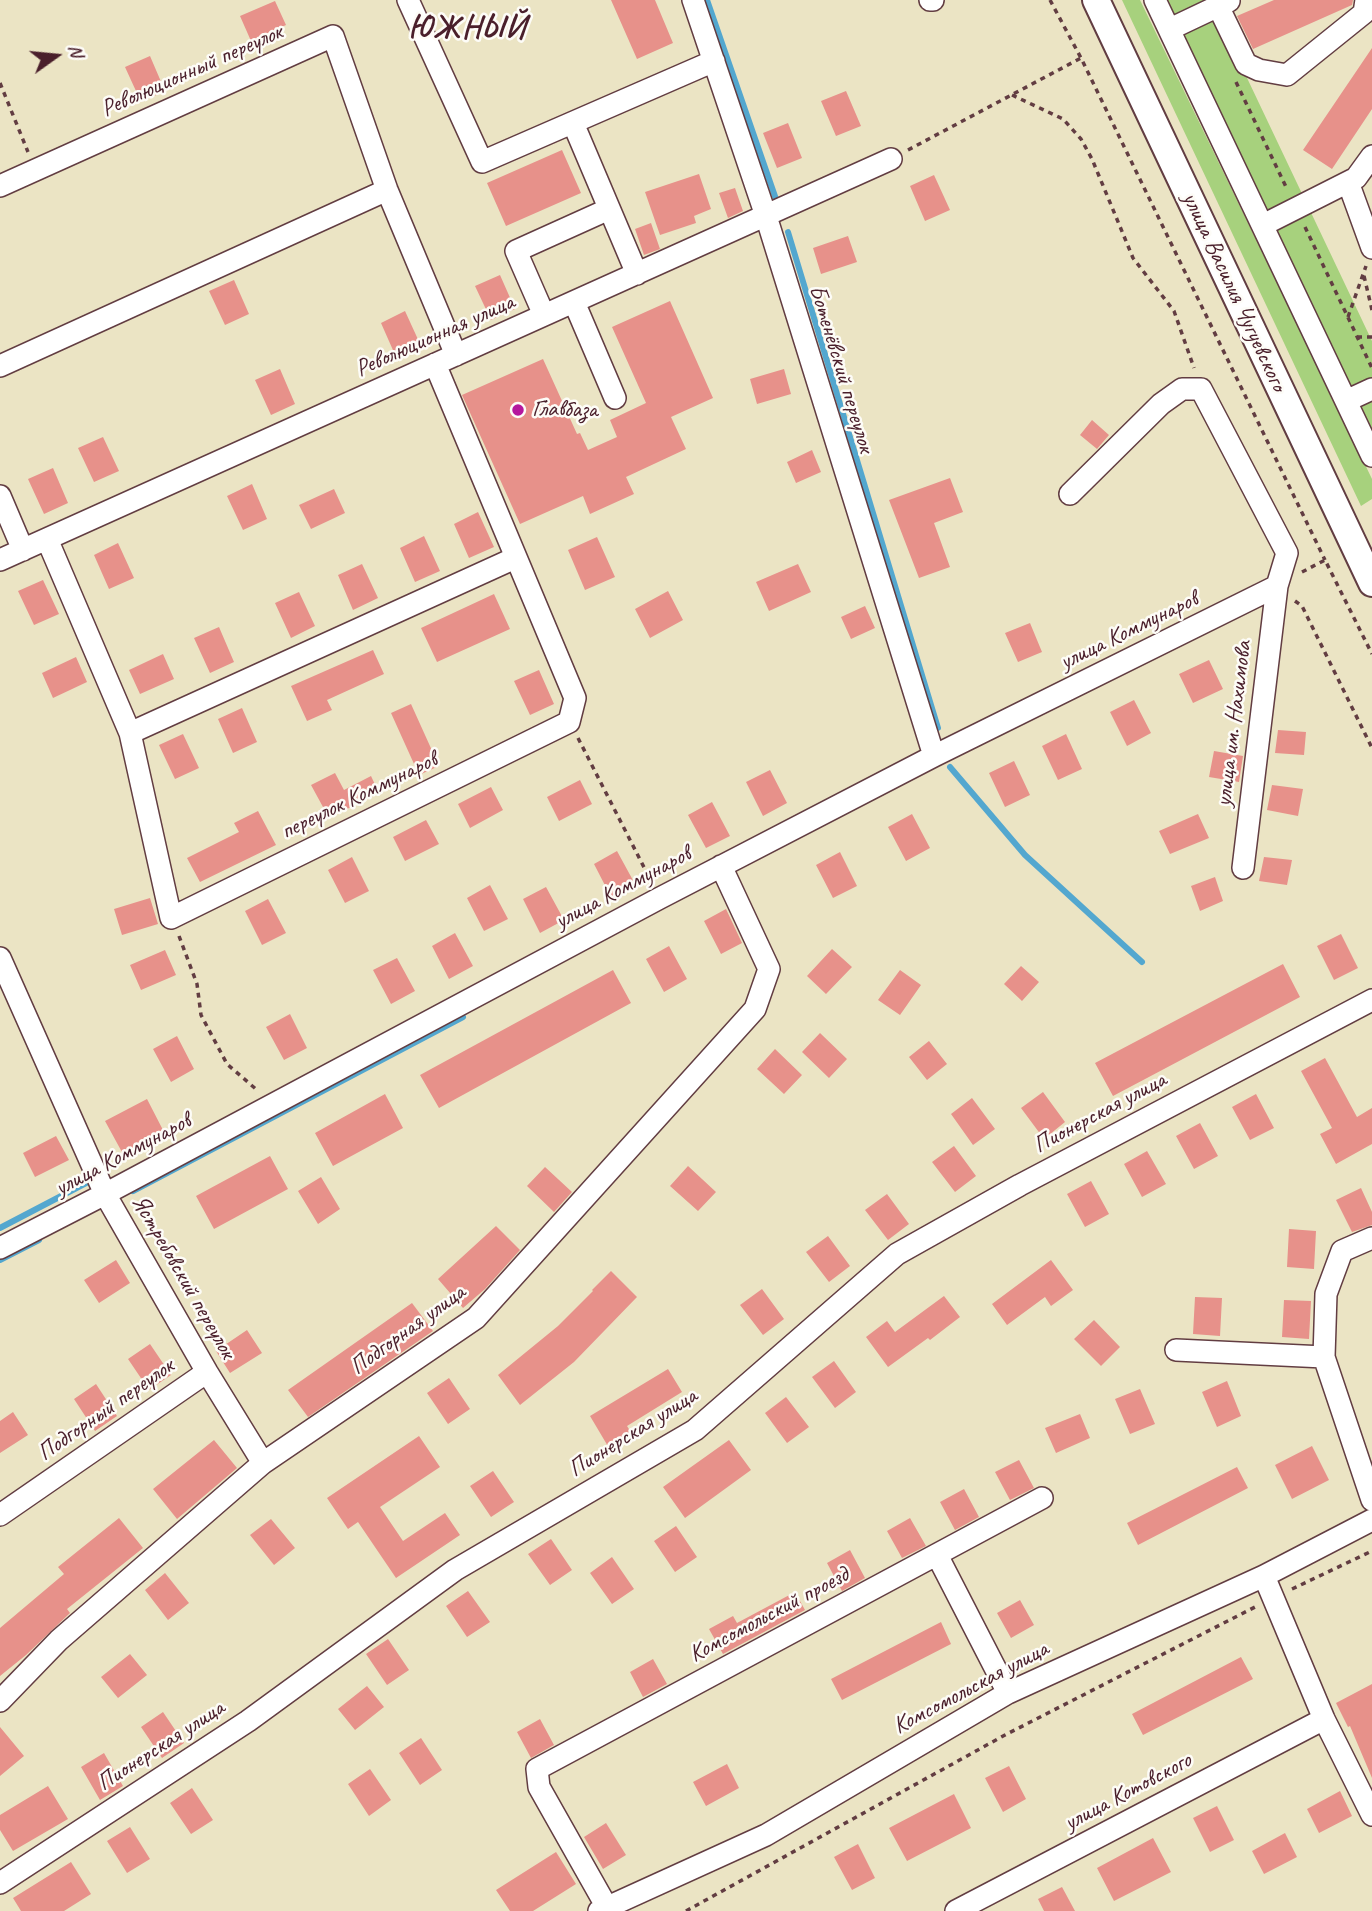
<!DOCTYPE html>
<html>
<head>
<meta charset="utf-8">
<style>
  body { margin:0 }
  #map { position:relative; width:1372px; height:1911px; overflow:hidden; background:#ebe4c4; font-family:Caveat,sans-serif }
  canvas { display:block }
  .north { position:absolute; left:21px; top:21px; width:70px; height:70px; -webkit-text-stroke:5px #fdfcf7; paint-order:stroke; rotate:75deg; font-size:19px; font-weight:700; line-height:28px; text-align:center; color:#4a1f2b }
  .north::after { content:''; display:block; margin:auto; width:24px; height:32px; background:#4a1f2b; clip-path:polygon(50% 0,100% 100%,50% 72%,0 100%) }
</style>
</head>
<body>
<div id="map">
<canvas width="1372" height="1911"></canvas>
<div class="north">N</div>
</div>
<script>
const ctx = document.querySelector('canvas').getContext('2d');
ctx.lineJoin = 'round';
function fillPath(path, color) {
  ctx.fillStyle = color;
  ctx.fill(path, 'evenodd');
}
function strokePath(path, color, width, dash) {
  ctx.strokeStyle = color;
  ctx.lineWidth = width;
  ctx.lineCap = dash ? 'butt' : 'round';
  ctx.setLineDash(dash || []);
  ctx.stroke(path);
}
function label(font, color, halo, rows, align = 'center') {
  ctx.font = font + ' Caveat,sans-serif';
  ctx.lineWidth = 5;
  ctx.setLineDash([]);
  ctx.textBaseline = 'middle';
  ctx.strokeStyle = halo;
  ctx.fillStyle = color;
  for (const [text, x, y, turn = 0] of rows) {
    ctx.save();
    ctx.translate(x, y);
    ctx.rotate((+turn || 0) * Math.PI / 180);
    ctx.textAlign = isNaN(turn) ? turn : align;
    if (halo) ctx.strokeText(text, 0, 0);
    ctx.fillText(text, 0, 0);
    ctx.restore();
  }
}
const green = new Path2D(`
  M1122 0H1140L1372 479V499L1361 506Z
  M1166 0H1210L1372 341V435Z`);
const stream = new Path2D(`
  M707 0 778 205
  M788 232 938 728
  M950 767 1025 855 1142 962
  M133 1191 463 1017
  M0 1228 88 1182
  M0 1260 39 1240`);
const building = new Path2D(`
  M611 0H655L673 43 637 59Z
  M1274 0H1353L1352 5 1253 49 1237 16Z
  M275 1 286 25 251 41 240 16Z
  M1372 48V109L1332 169 1303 150Z
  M150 56 165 91 141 102 125 67Z
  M846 91 861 126 836 136 821 101Z
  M788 123 802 158 777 168 763 133Z
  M562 150 581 193 506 226 487 183Z
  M699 174 711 209 694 216 696 223 660 235 645 192Z
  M934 175 950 210 925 221 910 186Z
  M735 188 743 211 728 218 719 193Z
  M651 223 660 249 644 255 635 229Z
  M848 236 857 262 821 274 813 248Z
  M500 275 515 309 491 320 475 286Z
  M234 280 249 314 225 325 209 291Z
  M670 301 713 398 671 417 686 449 626 477 634 494 590 514 583 496 520 524 462 395 543 359 577 434 580 433 588 450 617 437 610 420 646 403 612 327Z
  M405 311 421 346 396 357 381 323Z
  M280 369 295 404 271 415 255 380Z
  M784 369 791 394 757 404 750 379Z
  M1092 420 1109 435 1097 449 1080 435Z
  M103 437 119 471 94 482 78 448Z
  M812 450 821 472 796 483 787 462Z
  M53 468 68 503 44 514 28 479Z
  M950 478 963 512 934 523 950 567 919 578 889 500Z
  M252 484 267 519 243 530 227 496Z
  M334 489 345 513 311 529 299 505Z
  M478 512 494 547 469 558 454 524Z
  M424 536 440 571 415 582 400 548Z
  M597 537 615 577 585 590 568 550Z
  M118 543 134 578 109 589 94 555Z
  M362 564 378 598 353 610 338 575Z
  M798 564 811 592 769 611 756 582Z
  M43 580 59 614 34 625 18 591Z
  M668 591 683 620 650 638 635 609Z
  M299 592 315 626 291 638 275 603Z
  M494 594 510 629 437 662 421 628Z
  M865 606 875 628 851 639 841 617Z
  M1030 623 1042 652 1018 662 1005 633Z
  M219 627 234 662 210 673 194 638Z
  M373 650 384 674 327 700 332 710 307 721 291 686Z
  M163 654 174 679 140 694 129 670Z
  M76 657 87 682 53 698 42 673Z
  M1209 660 1223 689 1193 703 1179 674Z
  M539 670 554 704 530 715 514 681Z
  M1134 700 1151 733 1127 746 1110 712Z
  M411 704 439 766 419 775 391 713Z
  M242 708 257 742 233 753 218 719Z
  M1278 730 1306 732 1304 755 1275 753Z
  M183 734 199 768 175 779 159 745Z
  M1066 734 1082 769 1058 780 1042 746Z
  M1214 751 1243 756 1239 782 1209 777Z
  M1014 761 1030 795 1005 807 989 773Z
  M770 770 787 803 763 816 746 782Z
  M335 773 344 790 371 776 379 793 329 818 311 785Z
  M580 780 592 804 559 821 547 797Z
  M1272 785 1303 789 1298 816 1267 810Z
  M491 787 503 810 470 828 458 804Z
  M712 802 730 836 706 848 688 815Z
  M258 811 276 845 200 882 187 858 239 832 234 823Z
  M912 814 930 848 906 861 888 827Z
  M1198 814 1209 838 1170 854 1159 831Z
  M426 820 439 844 405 861 393 837Z
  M617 851 635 884 611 897 594 864Z
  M840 852 857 886 833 898 816 865Z
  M352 857 369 891 345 903 328 870Z
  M1264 857 1292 860 1287 885 1259 881Z
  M1215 877 1223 901 1200 911 1191 886Z
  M490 885 508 919 484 931 467 898Z
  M546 887 564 920 540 933 523 899Z
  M150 898 158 924 122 935 114 909Z
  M268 899 286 933 262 945 245 911Z
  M726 909 742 943 721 954 704 921Z
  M455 933 473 966 449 979 432 946Z
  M1341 934 1358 968 1334 980 1317 946Z
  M669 946 687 979 664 992 646 959Z
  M832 949 852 967 826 994 807 976Z
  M165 950 176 975 141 990 130 965Z
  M397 958 415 991 391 1004 373 970Z
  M1283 964 1300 997 1113 1096 1095 1063Z
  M1021 966 1039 982 1022 1001 1004 984Z
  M613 970 631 1003 439 1108 420 1075Z
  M900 970 921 985 900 1015 878 1000Z
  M290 1014 307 1048 284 1060 266 1027Z
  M820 1033 847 1059 829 1078 802 1052Z
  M177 1036 194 1069 171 1082 153 1049Z
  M929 1041 947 1064 927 1080 909 1057Z
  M775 1049 802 1075 784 1094 757 1069Z
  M1325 1058 1357 1117 1372 1108V1144L1336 1164 1320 1134 1332 1128 1301 1071Z
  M1043 1092 1065 1122 1044 1139 1021 1108Z
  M385 1094 403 1128 333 1166 315 1133Z
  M1256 1094 1274 1128 1250 1140 1232 1107Z
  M972 1098 995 1129 973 1145 951 1114Z
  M147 1099 164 1132 123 1154 105 1121Z
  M1200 1123 1218 1156 1194 1169 1176 1136Z
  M56 1136 69 1160 35 1177 23 1153Z
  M954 1146 976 1176 955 1192 932 1162Z
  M1147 1151 1166 1184 1142 1197 1124 1164Z
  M270 1156 288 1189 214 1229 196 1196Z
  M688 1166 716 1192 698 1211 670 1186Z
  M545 1167 572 1192 554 1212 527 1186Z
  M321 1177 340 1209 318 1224 298 1191Z
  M1091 1181 1109 1214 1085 1227 1067 1194Z
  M1361 1188 1372 1212V1225L1352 1232 1336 1200Z
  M887 1194 909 1224 888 1240 865 1210Z
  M496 1226 520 1250 485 1289 463 1308 438 1279Z
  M1289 1229 1316 1231 1314 1269 1287 1267Z
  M828 1236 850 1266 829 1282 806 1252Z
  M116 1260 130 1283 99 1303 84 1280Z
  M1051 1260 1073 1290 1051 1306 1045 1297 1007 1325 992 1304Z
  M611 1271 637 1297 574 1362 520 1405 498 1375 558 1326 593 1291 592 1290Z
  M762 1289 784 1319 763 1335 740 1305Z
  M944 1296 960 1317 930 1340 928 1338 888 1367 866 1337 887 1321 895 1332Z
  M1195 1297 1222 1298 1220 1336 1193 1334Z
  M1284 1300 1311 1301 1309 1339 1282 1337Z
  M412 1303 433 1331 308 1417 288 1390Z
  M1094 1320 1120 1347 1101 1366 1074 1339Z
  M247 1330 262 1353 230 1373 216 1351Z
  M150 1344 171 1375 149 1390 128 1359Z
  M834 1361 856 1392 835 1408 812 1377Z
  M668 1369 682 1392 627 1426 632 1434 609 1448 590 1416Z
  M449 1378 470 1409 448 1424 427 1393Z
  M1227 1381 1241 1416 1217 1427 1202 1392Z
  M96 1384 117 1416 95 1431 74 1399Z
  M1140 1389 1155 1424 1130 1434 1115 1399Z
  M786 1397 809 1427 787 1443 765 1413Z
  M13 1412 28 1435 0 1453V1421Z
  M1080 1414 1090 1438 1056 1453 1045 1428Z
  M419 1436 440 1467 380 1507 403 1541 445 1513 460 1535 396 1578 358 1522 348 1529 327 1498Z
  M214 1440 237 1468 177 1519 153 1489Z
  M729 1440 751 1470 685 1518 663 1487Z
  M1312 1446 1329 1480 1292 1499 1275 1465Z
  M1019 1460 1034 1488 1010 1500 995 1472Z
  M1237 1467 1248 1488 1138 1545 1127 1523Z
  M493 1471 514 1502 491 1517 470 1486Z
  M964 1489 979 1517 955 1530 940 1502Z
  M119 1518 143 1548 67 1609 70 1613 26 1655 0 1676V1628L64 1574 58 1567Z
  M910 1518 926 1546 902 1558 887 1531Z
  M271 1519 295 1548 274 1565 250 1535Z
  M676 1526 697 1557 675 1572 654 1541Z
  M551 1539 572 1570 550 1585 528 1554Z
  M850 1550 865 1578 842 1591 827 1563Z
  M612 1557 634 1589 612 1604 590 1573Z
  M165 1573 189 1603 168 1620 145 1590Z
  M468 1591 490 1622 467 1637 446 1606Z
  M795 1592 805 1610 723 1654 709 1629 733 1616 737 1623Z
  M1020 1600 1034 1625 1011 1638 997 1613Z
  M941 1622 951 1644 842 1700 831 1679Z
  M388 1639 409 1670 387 1685 366 1654Z
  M130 1654 147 1675 118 1698 101 1677Z
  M1241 1657 1253 1679 1143 1735 1132 1714Z
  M653 1659 667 1684 643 1697 630 1672Z
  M1372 1684V1778L1350 1726 1348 1727 1336 1703Z
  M367 1686 384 1707 355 1730 338 1709Z
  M163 1712 184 1743 162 1758 141 1727Z
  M540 1719 554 1745 531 1758 517 1732Z
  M0 1727 24 1756 0 1776Z
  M421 1738 442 1770 420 1785 399 1753Z
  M104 1753 123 1786 100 1800 81 1767Z
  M727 1764 739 1788 706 1806 693 1782Z
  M1009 1766 1026 1799 1003 1812 985 1778Z
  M370 1769 391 1800 369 1816 348 1784Z
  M48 1786 68 1819 13 1851 0 1830V1815Z
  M192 1788 213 1820 191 1834 170 1803Z
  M1340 1791 1352 1816 1319 1833 1307 1809Z
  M954 1794 971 1828 907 1861 889 1828Z
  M1217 1806 1234 1840 1210 1852 1193 1818Z
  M606 1823 626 1855 603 1869 584 1837Z
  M130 1827 150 1859 127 1873 107 1841Z
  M1285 1833 1297 1857 1264 1874 1252 1851Z
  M1153 1838 1171 1872 1114 1901 1097 1868Z
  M858 1844 875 1878 852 1890 834 1857Z
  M556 1852 576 1884 533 1911H510L496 1890Z
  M71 1862 91 1894 64 1911H21L13 1898Z
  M1062 1887 1075 1911H1044L1038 1899Z`);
const path = new Path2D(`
  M1050 0 1081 58 1325 560
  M1236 82 1287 189
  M0 83 28 152
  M1012 95 1063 119 1081 139 1092 159 1133 258 1174 311 1194 368
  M908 150 1081 58
  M1305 227 1372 368
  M1364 276 1372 310
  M1348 317 1366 266
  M1357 337H1372
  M1302 572 1325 560 1372 654
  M1295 601 1302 606 1372 748
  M578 738 651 881
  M179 936 197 984 201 1015 227 1064 257 1090
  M1292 1589 1372 1551
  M686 1911 1005 1735 1257 1606`);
const minor = new Path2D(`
  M408 0 482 162 714 61
  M693 0 766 216 934 756
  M930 0H933
  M1155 0 1372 456
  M1218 6 1246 64 1259 70 1287 75 1364 13 1366 0
  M1170 29 1229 1
  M573 123 637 274
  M1348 182 1372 248
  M0 186 333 36 387 190 456 355
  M1263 225 1356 178 1372 156
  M574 302 615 398
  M544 315 516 251 609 209
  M0 366 387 190
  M1346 401 1372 389
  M1070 494 1161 404 1182 389H1201L1287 553 1277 586 1243 868
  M0 496 23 550
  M47 539 130 733 171 918 569 722 575 698 435 364
  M0 560 891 159
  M130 733 515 558
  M0 958 105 1194 207 1372 263 1463
  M0 1248 105 1194 660 898 934 756 1277 586
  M1176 1350 1324 1357 1326 1294 1342 1251 1372 1238
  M1324 1357 1372 1500
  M0 1515 207 1372
  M937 1555 1008 1693
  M1264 1576 1324 1719 1372 1815
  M0 1701 59 1640 263 1463 476 1318 755 1009 769 969 721 866
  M0 1883 248 1721 455 1570 695 1430 897 1254 1020 1185 1372 1000
  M599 1911 766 1835 1008 1693 1264 1576 1372 1520
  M609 1911 539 1787 537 1769 1042 1498
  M956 1911 1324 1719`);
const major = new Path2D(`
  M1096 0 1372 583`);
const markers = [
  [518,410,7,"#b5179e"]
];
const streetNames = [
  ["Революционный переулок",192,71,-24],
  ["улица Василия Чугуевского",1234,292,65],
  ["Революционная улица",435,336,-24],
  ["Ботенёвский переулок",841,369,73],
  ["улица Коммунаров",1129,631,-26],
  ["улица им. Нахимова",1234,724,-83],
  ["переулок Коммунаров",359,796,-26],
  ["улица Коммунаров",623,888,-28],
  ["Пионерская улица",1100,1113,-28],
  ["улица Коммунаров",123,1155,-28],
  ["Ястребовский переулок",183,1277,60],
  ["Подгорная улица",408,1330,-36],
  ["Подгорный переулок",106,1410,-35],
  ["Пионерская улица",633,1433,-32],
  ["Комсомольский проезд",769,1615,-28],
  ["Комсомольская улица",971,1688,-28],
  ["Пионерская улица",161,1746,-33],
  ["улица Котовского",1128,1792,-28]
];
const poiNames = [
  ["Главбаза",532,410]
];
const districtNames = [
  ["ЮЖНЫЙ",468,29]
];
fillPath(green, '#a7d17d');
strokePath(stream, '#53a7cf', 6);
fillPath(building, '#e7918a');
strokePath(minor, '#623d42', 24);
strokePath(major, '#623d42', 30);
strokePath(path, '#623d42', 3.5, [5, 5]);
strokePath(minor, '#fff', 21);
strokePath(major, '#fff', 26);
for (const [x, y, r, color] of markers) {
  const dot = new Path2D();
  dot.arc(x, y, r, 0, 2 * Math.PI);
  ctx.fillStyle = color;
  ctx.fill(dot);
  strokePath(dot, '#fdfcf7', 2.5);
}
label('24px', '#4a1f2b', '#fdfcf7', streetNames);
label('24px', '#4a1f2b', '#fdfcf7', poiNames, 'left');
ctx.letterSpacing = '2px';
label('bold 32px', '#4a1f2b', '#fdfcf7', districtNames);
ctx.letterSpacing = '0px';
</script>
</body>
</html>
